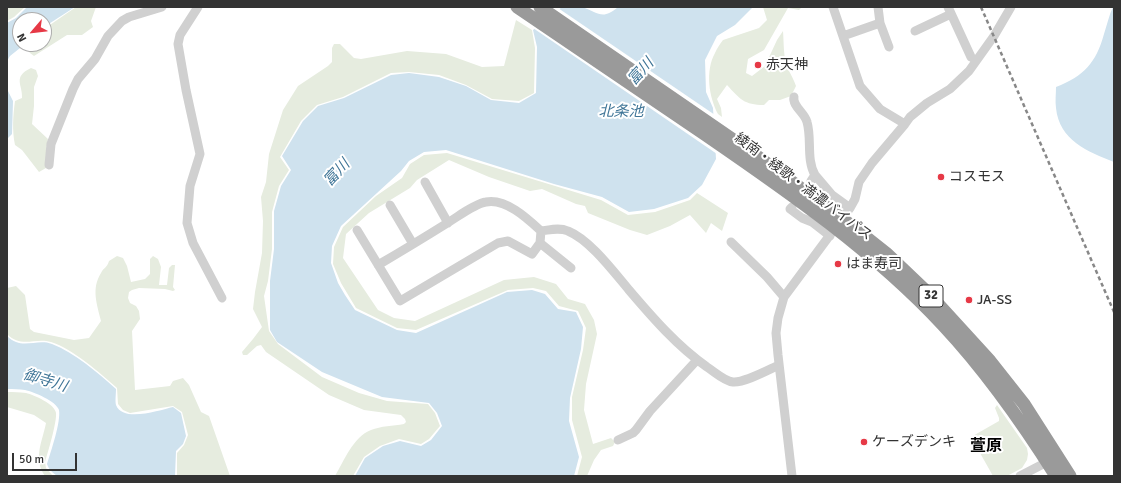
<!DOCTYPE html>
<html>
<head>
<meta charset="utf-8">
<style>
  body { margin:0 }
  #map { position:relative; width:1121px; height:483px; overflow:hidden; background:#fff; font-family:Signika,sans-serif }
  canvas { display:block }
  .frame { position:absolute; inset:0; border:8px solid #333; pointer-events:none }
  .north { position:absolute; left:12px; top:12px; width:40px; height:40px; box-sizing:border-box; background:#fff; border:1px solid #adadad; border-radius:50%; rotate:242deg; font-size:11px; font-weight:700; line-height:16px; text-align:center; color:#333 }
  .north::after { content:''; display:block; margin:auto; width:14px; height:18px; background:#e63946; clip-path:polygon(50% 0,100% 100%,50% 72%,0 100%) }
  .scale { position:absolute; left:12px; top:453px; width:65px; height:18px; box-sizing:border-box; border:2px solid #333; border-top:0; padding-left:5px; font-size:12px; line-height:14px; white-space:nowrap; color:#333; -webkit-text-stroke:3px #fff; paint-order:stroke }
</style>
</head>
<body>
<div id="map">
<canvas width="1121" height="483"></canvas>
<div class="frame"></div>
<div class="north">N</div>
<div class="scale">50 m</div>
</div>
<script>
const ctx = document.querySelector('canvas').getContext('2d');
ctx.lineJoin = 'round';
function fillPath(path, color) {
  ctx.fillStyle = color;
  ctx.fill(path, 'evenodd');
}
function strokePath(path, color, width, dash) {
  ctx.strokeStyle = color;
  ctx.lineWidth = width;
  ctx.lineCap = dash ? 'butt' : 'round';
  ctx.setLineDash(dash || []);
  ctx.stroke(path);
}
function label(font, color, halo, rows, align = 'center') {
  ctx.font = font + ' Signika,"Noto Sans JP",sans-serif';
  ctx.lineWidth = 4;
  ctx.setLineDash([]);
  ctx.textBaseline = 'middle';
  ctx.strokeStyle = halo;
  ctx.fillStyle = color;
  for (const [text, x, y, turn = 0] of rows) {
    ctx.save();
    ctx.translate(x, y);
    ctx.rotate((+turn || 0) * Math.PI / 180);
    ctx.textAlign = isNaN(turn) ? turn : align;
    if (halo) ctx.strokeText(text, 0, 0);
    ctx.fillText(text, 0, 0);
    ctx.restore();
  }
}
const green = new Path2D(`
  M7 7H25L14 17 7 21Z
  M76 7H96L91 21 93 27 82 35H67L34 56 30 53 25 46 28 44H44V29Z
  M763 7H802L799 10 788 8 764 50 748 59 746 73 752 76 765 66 777 40 783 31C784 43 783 58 788 69 791 75 794 80 796 86L791 96 780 100H769L764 105C744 105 740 99 727 85L717 99 721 108 722 117 718 114C709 97 705 71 715 53 717 48 720 44 723 40L759 28 767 20Z
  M516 20 532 30 535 48 534 93 519 101 492 99 466 85 439 75 409 72 391 73 343 97 317 105 301 121 280 157 289 170 279 186 272 212V249L268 281 264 296 269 331 278 344 322 377 359 393 387 401 428 404 435 413 440 426 429 439 421 444 399 439 380 446 364 457 353 476H335C344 461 353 437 371 430 381 426 393 426 404 424L406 422 405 419 401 415 364 410 329 395 266 352 261 345 257 346 247 355H243L242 352 253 339 262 327 253 309 255 292 262 253 263 221 261 197 266 182 269 154 283 110 298 86 328 66 332 62V48L334 44H340L354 58 361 59 407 51 446 54 482 67 504 66Z
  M31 68 36 70 38 76 34 87V106L32 124 48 139 46 150V168L39 172 22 150 15 145C12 130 13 116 15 101L22 98C23 85 12 77 31 68Z
  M447 153 601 200 628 215 655 212 690 200 697 193 728 213 722 231 711 223 706 233 690 215 670 226 647 235 630 230 588 213 585 206 576 204 542 189 530 191 489 177 449 160 417 180 410 188 369 213 346 234 343 258 378 310 394 318 415 321 504 280 534 277 556 284 568 299 585 304 594 320 597 334 586 384 584 410 593 444 611 438 615 442 613 446 601 450 594 460 587 476H577L582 457 572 420V397L583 350 586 328 578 311 559 306 546 291 533 288 508 290 416 330 397 328 356 308 341 283 333 264 334 247 343 227 376 196 402 178 410 164 424 155Z
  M117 256 123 258 127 266 131 282 145 279 150 274V259L153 256 158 259 161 267 159 285H167L169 268 172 265H175L173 287 175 290 173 291 165 289 139 288 132 290 129 292 128 298 130 303 136 306 139 311 140 319 132 331 135 390 170 386 173 381 183 378 189 385 201 412 209 416 230 476H177V453L184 445 188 435 182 412 173 406 130 413 123 410 118 404 117 388C100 373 73 349 51 342 35 337 22 349 7 334V288L16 286 25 295 30 329 34 332 74 340 89 338 101 321C97 304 91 289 101 273 104 267 107 268 109 261Z
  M7 392C13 392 20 392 26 393 34 395 55 404 56 413 57 422 48 452 45 462L46 468 53 476H45C33 458 42 443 46 423L34 415 7 407Z
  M997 405 1027 448 1028 454 1027 460 1022 468 1007 476H993L971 437 999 421V418L995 408Z`);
const water = new Path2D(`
  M27 7H75L44 27V20H20V44H25L10 56 7 61V23L16 18Z
  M562 7C568 7 577 6 582 7 598 12 602 21 618 7H753L735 25 717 36 705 60 706 92 713 108 716 159 702 185 688 198 654 209 629 212 602 197 554 184 446 150 424 152 409 161 401 171 341 226 332 246 331 263 338 283 345 295 355 310 397 330 416 333 507 292 532 290 545 294 558 309 576 312 583 327 581 349 570 398 569 421 579 457 574 476H355L365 458 383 446 400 441 421 446 431 440 442 426 437 413 429 403 382 397 322 372 277 342 270 330V281L274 249V211L281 186 291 170 282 156 303 121 318 106 344 98 391 75 409 73 439 77 466 86 491 100 519 103 536 93 537 47 533 30Z
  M1113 7H1114V162C1088 152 1059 140 1056 108 1055 101 1056 94 1056 87 1084 76 1096 63 1104 34 1107 25 1109 15 1113 7Z
  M7 89 13 101 12 134 7 139Z
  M7 336C22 351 36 338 52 344 75 353 97 372 116 389 116 394 115 401 116 405 123 423 160 410 173 407L181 413 186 436 183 444 176 451 175 476H57C52 472 49 470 47 464 51 451 61 422 59 410 56 401 34 392 25 390 20 389 13 389 7 389Z`);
const pier = new Path2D(`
  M558 8 715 115 717 154 533 28Z`);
const minor = new Path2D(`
  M198 7 180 35 178 44 186 90 200 154 190 186 187 223 193 243 222 298
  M833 7 860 86 880 109 905 124
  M948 7 971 57
  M880 23 889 47
  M915 31 951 14
  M843 36 880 23 878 7
  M794 97C792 106 805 113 807 122 812 139 806 159 815 175
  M49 165 51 144 73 89 78 79 95 59 108 36 122 21 129 17 162 7
  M811 181 815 175 832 195 850 208
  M425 182 448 223
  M390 205 413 244
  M792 207 790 209 802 218 812 222 830 236
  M357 230 400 301 498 243 508 241 532 254 540 243 541 231
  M731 242 767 277 784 297
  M540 243 571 268
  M378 265C402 251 425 237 449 222 459 216 474 204 486 202 506 198 528 219 541 231 550 230 559 227 568 231 590 240 613 271 629 290 652 317 677 346 707 367 715 372 724 381 733 382 744 383 768 370 779 365
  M618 440 633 433 636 430 650 411 697 360
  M792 476 778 355 776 333 778 318 784 297 850 208 855 199 859 182 872 163 905 124 910 117 927 103 950 89 969 71 994 36 1011 7
  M1020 476 1047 462`);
const highway = new Path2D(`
  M517 7C580 50 643 93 706 135 789 192 874 251 943 325 987 372 1022 422 1056 476
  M540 7 754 154 852 226 886 253 927 292 990 361 1024 404 1070 476`);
const rail = new Path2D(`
  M981 7 1114 312`);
const markers = [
  [758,65,4,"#e63946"],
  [941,177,4,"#e63946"],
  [838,264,4,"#e63946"],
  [969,300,4,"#e63946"],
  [864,442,4,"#e63946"]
];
const shields = [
  [931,296,24]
];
const shieldNames = [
  ["32",931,296]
];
const poiNames = [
  ["赤天神",766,65],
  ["コスモス",949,177],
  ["はま寿司",846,264],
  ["JA-SS",977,300],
  ["ケーズデンキ",872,442]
];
const streetNames = [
  ["綾南・綾歌・満濃バイパス",803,187,37]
];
const waterNames = [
  ["富川",641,72,-48],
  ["北条池",621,112],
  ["富川",337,173,-47],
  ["御寺川",45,381,17]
];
const quarterNames = [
  ["萱原",986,447]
];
fillPath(green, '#e6ecdf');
fillPath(water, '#cfe2ee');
fillPath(pier, '#fff');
strokePath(minor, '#d0d0d0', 9);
strokePath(highway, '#9a9a9a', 13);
strokePath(rail, '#888', 2.5, [4, 3]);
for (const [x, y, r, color] of markers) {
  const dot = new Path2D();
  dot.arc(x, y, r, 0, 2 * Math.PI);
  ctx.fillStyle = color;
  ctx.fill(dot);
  strokePath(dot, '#fff', 1.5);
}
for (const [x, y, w] of shields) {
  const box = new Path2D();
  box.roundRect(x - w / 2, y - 11, w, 22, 3);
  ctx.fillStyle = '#fff';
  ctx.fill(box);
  strokePath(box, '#333', 1);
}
label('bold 13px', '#333', null, shieldNames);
label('14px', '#333', '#fff', poiNames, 'left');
label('14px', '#333', '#fff', streetNames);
label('italic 15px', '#3f7597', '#fff', waterNames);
label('bold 16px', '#000', '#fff', quarterNames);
</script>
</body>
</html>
